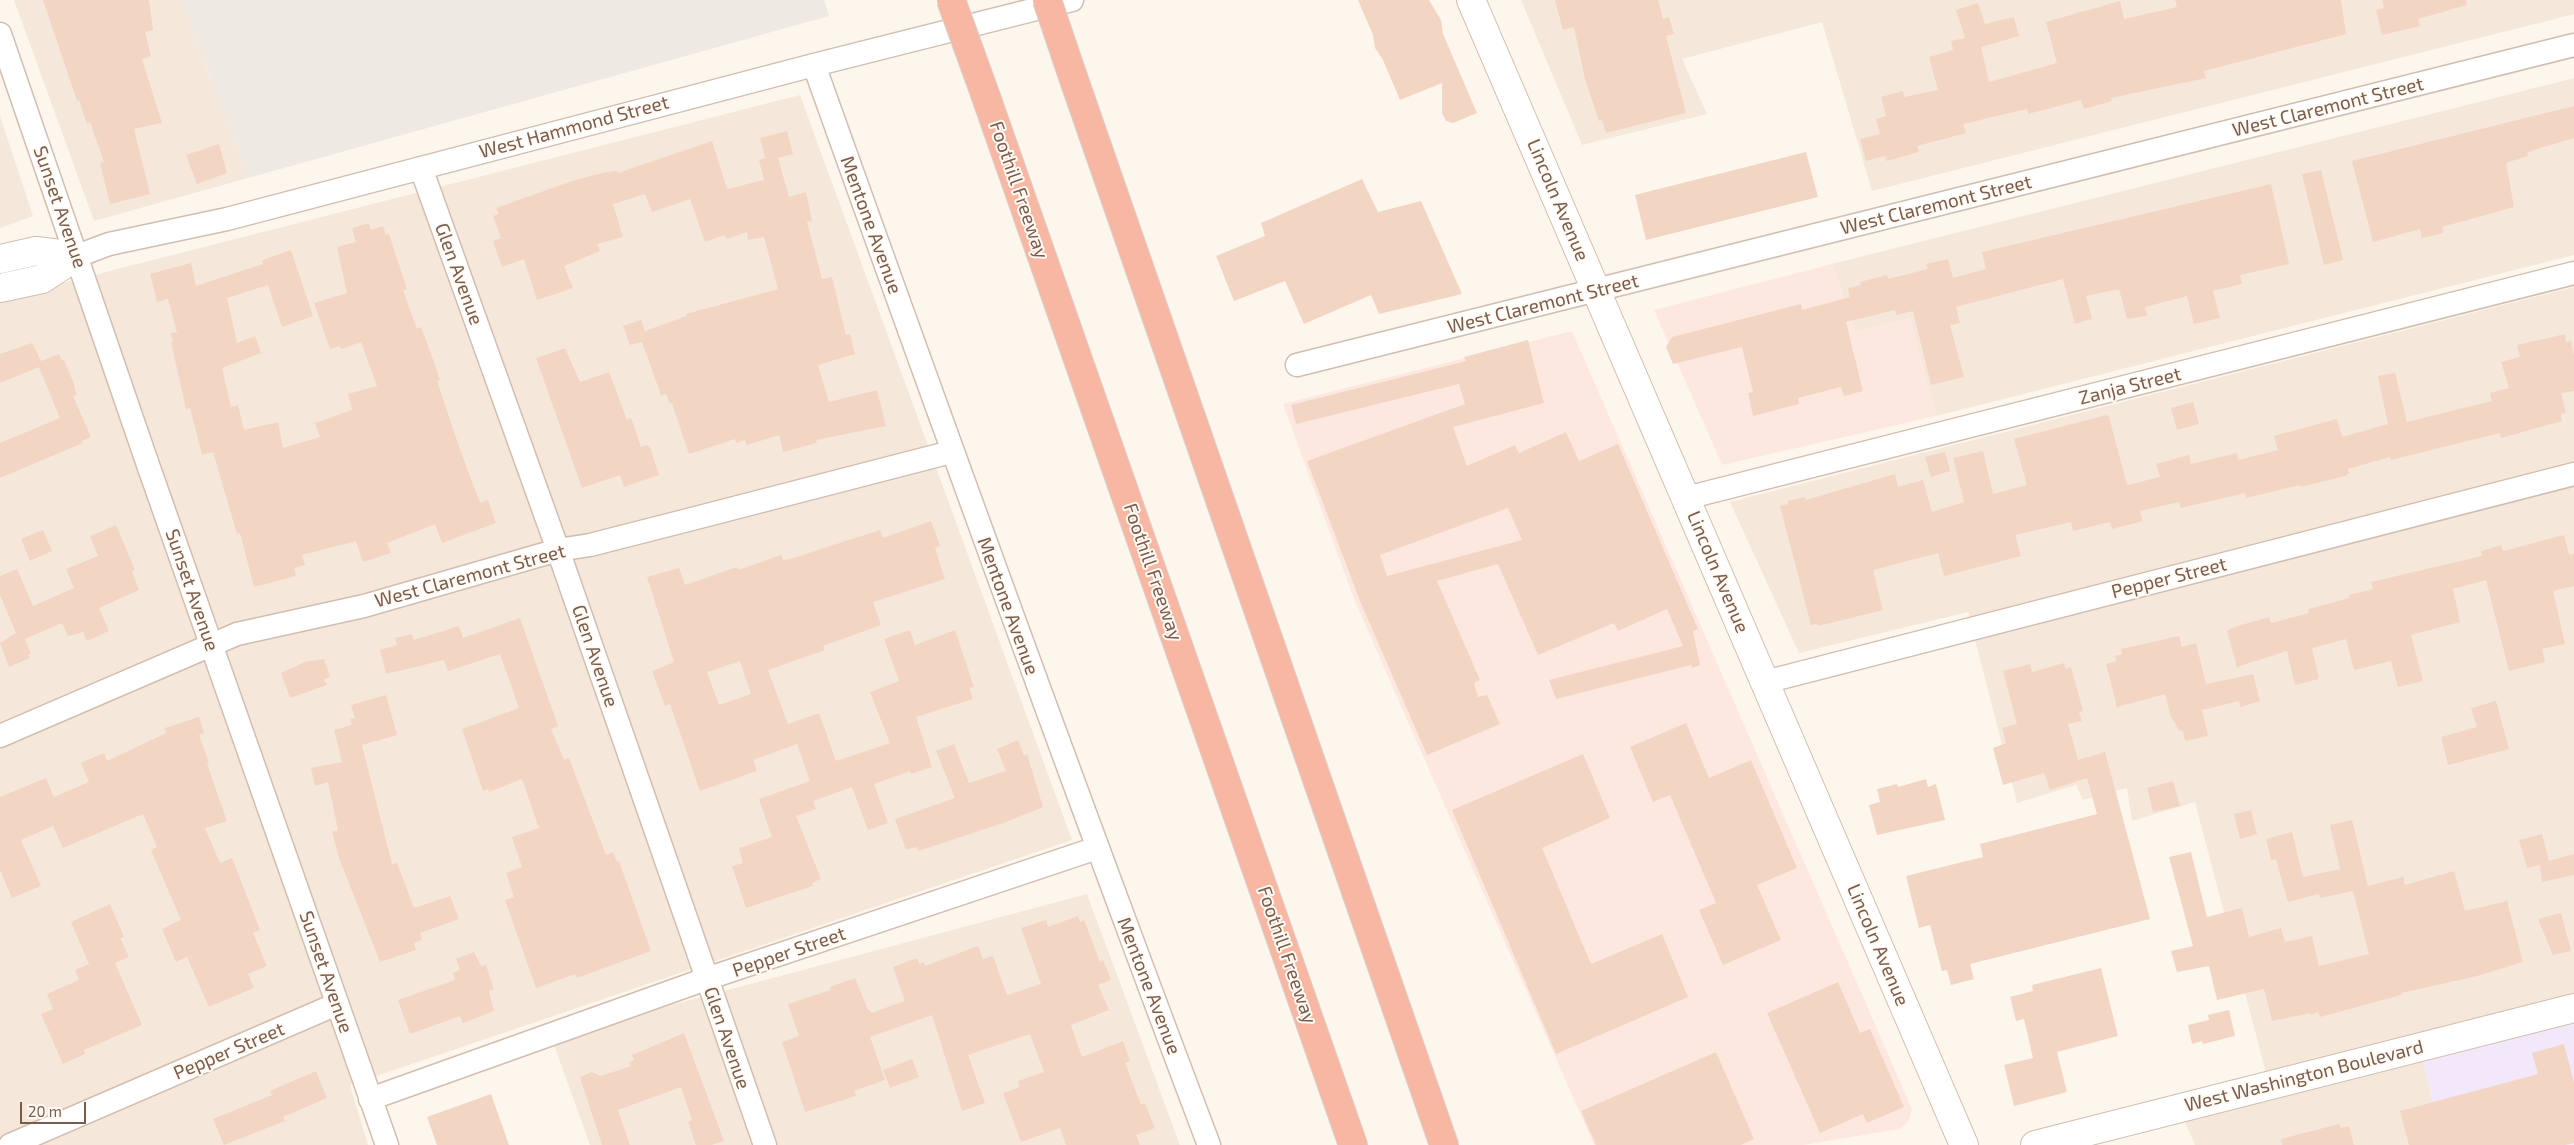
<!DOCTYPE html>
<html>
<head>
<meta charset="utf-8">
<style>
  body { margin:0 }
  #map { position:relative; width:2574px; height:1145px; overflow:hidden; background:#fdf6ec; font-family:"Exo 2",sans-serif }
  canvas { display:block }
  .scale { position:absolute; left:20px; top:1102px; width:66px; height:22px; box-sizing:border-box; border:2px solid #7a5c4d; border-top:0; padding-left:6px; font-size:15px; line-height:18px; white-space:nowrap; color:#7a5c4d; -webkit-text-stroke:4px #fffaf3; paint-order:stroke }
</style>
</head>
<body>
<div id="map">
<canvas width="2574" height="1145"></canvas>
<div class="scale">20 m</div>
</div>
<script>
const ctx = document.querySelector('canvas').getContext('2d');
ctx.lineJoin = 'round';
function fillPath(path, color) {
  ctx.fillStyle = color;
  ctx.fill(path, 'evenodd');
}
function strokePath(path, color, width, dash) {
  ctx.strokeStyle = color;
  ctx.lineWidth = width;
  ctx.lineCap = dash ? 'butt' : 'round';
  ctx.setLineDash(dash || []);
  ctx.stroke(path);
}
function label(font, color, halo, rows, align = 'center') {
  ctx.font = font + ' "Exo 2",sans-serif';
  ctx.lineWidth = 4;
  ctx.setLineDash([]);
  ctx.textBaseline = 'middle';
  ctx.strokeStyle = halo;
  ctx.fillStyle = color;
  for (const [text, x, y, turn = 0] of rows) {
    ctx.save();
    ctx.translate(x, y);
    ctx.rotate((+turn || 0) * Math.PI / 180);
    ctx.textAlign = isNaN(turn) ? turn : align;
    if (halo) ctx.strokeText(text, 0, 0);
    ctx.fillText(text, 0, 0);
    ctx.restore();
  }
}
const residential = new Path2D(`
  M14 0H181L248 178 94 221Z
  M1521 0H2574V14L1872 191 1822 22 1682 59 1707 114 1582 145Z
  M2574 78V255L1936 416 1910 318 1856 331 1832 264Z
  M800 95 1072 840 350 1085 368 1145H0V299Z
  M0 116 33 216 0 228Z
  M2574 287V993L2266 1073 2195 802 2132 821 2127 788 2083 800 2076 785 2017 803 1968 612 1799 653 1730 502Z
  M1087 894 1180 1145H590L554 1045 668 1006Z
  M2421 1055 2444 1145H2195L2182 1115Z`);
const commercial = new Path2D(`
  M1832 264 1856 331 1910 317 1936 416 1722 465 1654 310Z
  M1572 331 1912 1109 1908 1122 1900 1129 1803 1145H1594L1354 599 1283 404Z`);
const industrial = new Path2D(`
  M181 0H824L829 16 248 178Z`);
const education = new Path2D(`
  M2574 1017V1145H2444L2421 1055Z`);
const building = new Path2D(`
  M43 0H149L153 30 145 32 151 56 142 59 162 123 134 129 150 194 110 204 100 163 104 162 90 122 87 124 79 100 77 101Z
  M1358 0H1429L1441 20 1443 34 1477 113 1453 123 1446 121 1442 113V83L1400 100 1383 60 1375 48 1373 35Z
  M1555 0H1658L1663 19 1669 17 1674 34 1666 36 1686 113 1606 133 1602 120 1599 121 1585 79 1574 27 1563 30Z
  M2175 0H2341L2346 34 2204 71 2206 78 2111 98 2112 101 2084 109 2081 100 2028 114 2027 109 1963 124 1966 133 1917 146 1919 152 1887 161 1885 156 1866 161 1860 139 1880 134 1876 119 1886 116 1881 97 1903 91 1904 97 1938 90 1929 57 1953 50 1951 41 1965 38 1956 10 1978 3 1985 24 2014 17 2019 36 1981 47 1989 82 2057 63 2046 22 2120 1 2124 19 2177 7Z
  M2382 0H2466L2467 5 2418 19 2420 26 2382 35 2376 10 2384 8Z
  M2574 106V138L2537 149 2527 153 2528 156 2506 163 2514 207 2442 227 2443 233 2422 238 2420 229 2373 242 2352 161Z
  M787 131 793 154 778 158 789 197 806 192 812 221 807 222 822 279 832 277 846 335 850 334 855 354 818 365 829 402 877 390 886 426 816 440 817 443 783 452 779 435 747 445 745 440 736 443 735 439 689 454 672 403 670 404 666 394 661 395 642 342 630 345 623 326 641 320 645 331 687 316 686 314 778 289 764 237 748 240 747 232 726 239 725 235 705 242 690 199 652 212 645 194 613 204 623 237 597 244 600 251 564 266 573 288 537 300 524 259 502 267 493 241 501 238 493 216 499 214 496 208 572 181 606 172 617 171 618 173 712 141 727 189 764 180 759 160 765 158 760 138Z
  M219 144 227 173 197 184 186 155Z
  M1806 152 1818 197 1646 240 1635 195Z
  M2321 170 2343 260 2324 265 2302 174Z
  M1362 179 1378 212 1421 201 1462 294 1379 314 1371 295 1304 324 1285 281 1234 301 1216 256 1265 236 1261 223Z
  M2271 184 2289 264 2240 275 2242 284 2213 291 2220 318 2194 324 2187 296 2145 307 2147 316 2127 319 2119 289 2086 296 2092 319 2075 324 2063 279 1956 307 1960 323 1950 325 1964 377 1931 385 1913 311 1896 315 1895 310 1846 322 1863 391 1844 396 1841 387 1798 398 1799 404 1753 416 1748 393 1753 392 1742 347 1673 364 1666 347 1672 337 1801 304 1802 310 1850 297 1848 288 1861 285 1860 282 1887 275 1888 279 1928 269 1926 264 1948 259 1953 278 1986 269 1982 252Z
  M369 223 371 230 383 226 386 235 389 234 407 289 403 290 417 329 421 327 431 354 440 380 437 381 462 455 478 498 481 503 488 500 496 523 442 543 435 524 387 543 391 553 363 562 356 541 302 555 305 565 294 568 296 576 254 587 240 533 237 534 213 452 202 455 190 408 186 409 171 342H173L171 333 177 332 168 299 157 302 150 274 191 263 196 286 263 264 262 261 265 259 291 250 313 316 282 327 268 285 227 298 237 343 255 336 261 353 222 368 231 407 238 405 244 430 278 422 283 448 320 437 315 423 352 410 348 394 377 386 361 342 341 349 340 346 330 349 314 303 347 293 337 247 356 242 352 228Z
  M2565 334 2566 342 2571 341 2574 355V391L2561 393 2566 413 2561 414 2562 421 2501 438 2500 433 2391 460 2390 457 2348 469 2349 473 2345 476 2301 487 2300 485 2246 498 2245 493 2181 508 2179 502 2140 511 2143 521 2112 529 2110 522 2073 531 2071 522 2015 535 2021 556 1944 576 1938 553 1873 570 1883 610 1818 626 1817 624 1811 625 1780 506 1788 504V501L1805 497 1806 500 1895 474 1898 487 1923 480 1932 512 1964 502 1953 458 1983 451 1993 494 2027 485 2014 439 2107 415 2109 417 2127 485 2160 477 2156 464 2189 455 2191 464 2237 453 2238 460 2278 450 2274 436 2337 419 2342 437 2388 424 2378 376 2395 373 2407 422 2492 401 2490 393 2509 388 2501 362 2520 357 2517 345Z
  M1528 340 1544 403 1453 427 1467 466 1515 445 1519 453 1566 432 1579 461 1618 444 1698 629 1693 631 1700 665 1692 668 1691 665 1556 699 1549 680 1683 646 1667 609 1618 631 1614 623 1538 655 1498 564 1437 581 1480 680 1474 683 1478 697 1487 695 1500 724 1427 755 1360 601 1307 461 1465 404 1459 384 1296 424 1291 405 1466 361 1464 357ZM1508 508 1522 540 1387 576 1380 555Z
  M32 343 41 361 59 354 62 361 64 360 75 386 74 387 77 395 73 396 91 437 82 441 83 443 0 478V443L60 418 39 367 0 383V354Z
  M565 348 580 382 609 372 627 420 631 418 641 447 647 445 650 447 659 475 624 487 620 475 582 488 536 358Z
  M2193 402 2199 424 2177 430 2171 408Z
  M1945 452 1950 471 1931 477 1925 457Z
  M931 521 940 546 935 548 945 579 873 602 881 625 823 646 825 650 768 670 788 724 819 713 836 761 890 743 870 692 899 681 884 639 910 630 915 645 955 630 974 687 969 688 973 699 916 717 932 767 911 774 910 771 874 784 888 823 868 830 852 787 813 801 816 809 796 816 821 879 812 883 813 886 746 908 732 866 743 863 739 848 772 837 759 799 810 781 797 744 753 760 757 771 700 791 670 704 665 706 652 671 674 662 647 577 679 568 685 585 737 567 738 570 781 555 783 560 790 559 880 530 883 538ZM740 661 751 694 719 705 707 672Z
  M116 525 135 570 132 572 139 590 99 608 109 631 87 641 83 632 68 636 62 623 25 639 31 654 28 655 30 658 9 667 0 643 16 633 0 595V576L17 569 33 606 74 588 66 569 98 556 90 536Z
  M43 530 52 551 30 561 21 539Z
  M2564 535 2569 555 2574 554V586L2553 591 2565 644 2542 649 2545 662 2509 671 2486 580 2453 589 2460 622 2411 635 2423 681 2398 687 2391 661 2354 670 2346 639 2312 648 2319 679 2295 685 2287 651 2237 667 2227 631 2234 627 2269 617 2271 623 2309 613 2308 609 2350 598 2349 595 2373 589 2371 582 2482 556 2481 551 2501 545 2503 551Z
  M520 618 558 726 551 729 564 760 569 758 606 855 613 852 617 862 619 861 651 951 577 978 575 974 536 988 505 900 514 897 506 873 522 867 512 837 539 828 522 779 489 792 488 789 483 791 462 729 519 708 500 654 448 671 444 660 386 674 380 650 397 645 395 638 412 634 414 640 459 626 463 638Z
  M2179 636 2182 647 2196 643 2206 684 2253 674 2260 701 2240 707 2239 701 2202 710 2208 736 2185 741 2183 731 2179 730 2171 717 2165 694 2117 707 2106 664 2116 661 2115 656 2122 654 2121 649Z
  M324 659 330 677 324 679 327 685 290 698 281 673 305 662Z
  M2064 663 2066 669 2071 667 2083 711 2079 712 2082 721 2068 724 2078 760 2105 752 2150 919 1970 964 1974 979 1951 985 1947 970 1942 971 1930 925 1919 928 1906 876 1983 857 1980 844 2097 814 2087 778 2050 790 2044 773 2003 785 1993 748 2006 743 2002 728 2017 724 2003 671 2030 664 2032 672Z
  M386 695 397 735 362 745 392 864 397 863 414 908 450 896 459 919 420 933 422 940 414 943 416 950 380 962 339 858 332 832 338 830 328 782 315 786 311 768 342 762 334 730 352 725 350 719 355 718 351 705Z
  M2496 701 2509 749 2448 765 2441 737 2477 727 2471 708Z
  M199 717 204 733 199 735 209 763 207 764 227 821 205 828 220 863 232 858 260 930 253 933 267 966 248 974 254 988 209 1007 187 957 176 962 162 929 181 920 151 850 157 847 143 814 63 848 53 826 21 840 41 886 12 898 0 870V797L46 778 54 797 89 782 81 763 104 753 107 761 166 733 165 728Z
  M1686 723 1709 778 1751 760 1797 868 1757 885 1781 940 1723 965 1699 910 1716 903 1670 795 1653 802 1630 747Z
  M1018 740 1024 756 1027 754 1043 807 1006 822 918 851 916 847 906 850 895 819 955 798 936 751 954 744 969 783 1006 771 997 749Z
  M1583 754 1610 818 1542 848 1591 964 1662 934 1688 997 1556 1054 1452 810Z
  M1926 779 1928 787 1936 784 1945 820 1877 835 1869 805 1880 802 1877 789 1897 784 1898 787Z
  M2173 781 2180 806 2153 812 2147 788Z
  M2251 810 2257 834 2240 839 2234 814Z
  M2352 820 2368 886 2403 877 2405 885 2454 871 2465 911 2507 901 2523 962 2477 976 2401 993V995L2320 1017 2318 1012 2311 1015V1013L2272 1021 2264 989 2217 1000 2209 966 2177 972 2171 951 2193 946 2169 857 2191 852 2207 917 2242 908 2249 937 2281 928 2285 942 2312 936 2319 966 2369 954 2353 891 2320 898 2319 894 2288 902 2276 859 2271 860 2266 839 2292 832 2303 877 2340 869 2330 825Z
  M2542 834 2549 861 2574 854V875L2542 882 2540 865 2527 868 2519 840Z
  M110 904 124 937 120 938 129 957 115 963 142 1025 84 1050 85 1054 63 1064 41 1014 53 1009 47 994 79 980 75 970 89 964 71 922Z
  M2561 913 2571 951 2553 955 2538 919Z
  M1078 916 1080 922 1084 920 1100 962 1103 960 1111 980 1098 985 1109 1010 1071 1025 1082 1057 1123 1041 1130 1061 1125 1063 1141 1105 1145 1103 1155 1128 1136 1135 1140 1145H1066L1060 1128 1021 1142 1003 1093 1020 1087 1018 1081 1044 1072 1030 1034 968 1055 985 1103 962 1111 932 1015 870 1037 885 1080 854 1091 856 1096 805 1112 782 1042 799 1036 788 1004 831 990 830 987 855 978 868 1010H870L871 1013 905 1001 893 967 917 958 919 964 924 962 925 966 978 946 983 959 993 956 1007 995 1041 984 1021 928 1046 920 1048 927Z
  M474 952 481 966 486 965 494 989 489 991 494 1011 463 1023 460 1016 410 1034 398 1000 455 980 453 973 460 970 456 959Z
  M2101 968 2118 1036 2057 1052 2067 1092 2014 1106 2004 1065 2033 1058 2024 1019 2016 1021 2010 997 2033 991 2032 985Z
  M1838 982 1860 1033 1870 1029 1904 1107 1867 1123 1863 1114 1820 1133 1767 1013Z
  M2229 1010 2235 1036 2203 1044 2202 1041 2192 1044 2188 1025 2209 1020 2208 1015Z
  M684 1033 724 1141 711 1145H696L688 1122 692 1120 681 1087 618 1110 630 1145H602L580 1077 592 1072 601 1076 631 1066 629 1062 634 1060 632 1055Z
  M2564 1044 2574 1082V1143L2566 1145H2409L2400 1111 2538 1074 2532 1053Z
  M1716 1052 1754 1139 1741 1145H1596L1581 1111Z
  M912 1059 919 1077 890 1088 883 1070Z
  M316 1071 327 1098 283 1117 285 1121 224 1145 213 1119 272 1095 270 1091Z
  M491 1094 509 1145H437L427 1117Z
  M2339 1124 2341 1128 2349 1126 2354 1145H2282L2281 1139Z`);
const minor = new Path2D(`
  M0 34 147 462 387 1145
  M814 65C943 426 1073 786 1209 1145
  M421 168 558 550 765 1145
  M77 256 109 244 227 219 814 65 1072 0
  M1297 365 2574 45
  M1686 498 2574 273
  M1765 682 2574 474
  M0 736 237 634 364 606 558 550 590 545 688 520 951 452
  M370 1099 706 979 1097 848
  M10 1145 337 1004`);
const tertiary = new Path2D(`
  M0 259 36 251 77 256
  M0 288 42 279 77 256
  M2035 1145 2574 1008`);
const secondary = new Path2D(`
  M1471 0 1964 1145`);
const motorway = new Path2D(`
  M1072 74 1444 1145
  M985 94 1353 1145`);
const motorwayBridge = new Path2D(`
  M951 0 985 94
  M1047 0 1072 74`);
const streetNames = [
  ["West Claremont Street",2328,107,-14],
  ["West Hammond Street",574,127,-15],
  ["Foothill Freeway",1019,190,71],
  ["Lincoln Avenue",1558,200,67],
  ["West Claremont Street",1936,205,-14],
  ["Sunset Avenue",60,207,71],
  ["Mentone Avenue",871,225,70],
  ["Glen Avenue",459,274,70],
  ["West Claremont Street",1543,304,-14],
  ["Zanja Street",2130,386,-14],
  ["Foothill Freeway",1153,572,71],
  ["Lincoln Avenue",1718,572,67],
  ["West Claremont Street",470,576,-15],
  ["Pepper Street",2169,578,-14],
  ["Sunset Avenue",192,590,71],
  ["Mentone Avenue",1008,606,70],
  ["Glen Avenue",595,656,71],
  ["Lincoln Avenue",1878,945,67],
  ["Pepper Street",789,952,-19],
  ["Foothill Freeway",1287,955,71],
  ["Sunset Avenue",326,972,71],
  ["Mentone Avenue",1149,986,69],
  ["Glen Avenue",727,1038,71],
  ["Pepper Street",229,1051,-23],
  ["West Washington Boulevard",2304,1076,-14]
];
fillPath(residential, '#f5e8da');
fillPath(commercial, '#fde8e0');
fillPath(industrial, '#efe9e4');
fillPath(education, '#f3e8fa');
fillPath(building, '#f3d5c3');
strokePath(minor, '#d1beb0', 25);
strokePath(tertiary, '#d1beb0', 30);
strokePath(secondary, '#d6c0b0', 30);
strokePath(motorway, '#dad1cd', 30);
strokePath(minor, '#fff', 22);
strokePath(tertiary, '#fff', 28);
strokePath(secondary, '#fff', 28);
strokePath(motorway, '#f7b7a3', 28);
strokePath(motorwayBridge, '#dad1cd', 30, []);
strokePath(motorwayBridge, '#f7b7a3', 28);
label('19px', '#7a5c4d', '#fffaf3', streetNames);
</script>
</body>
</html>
